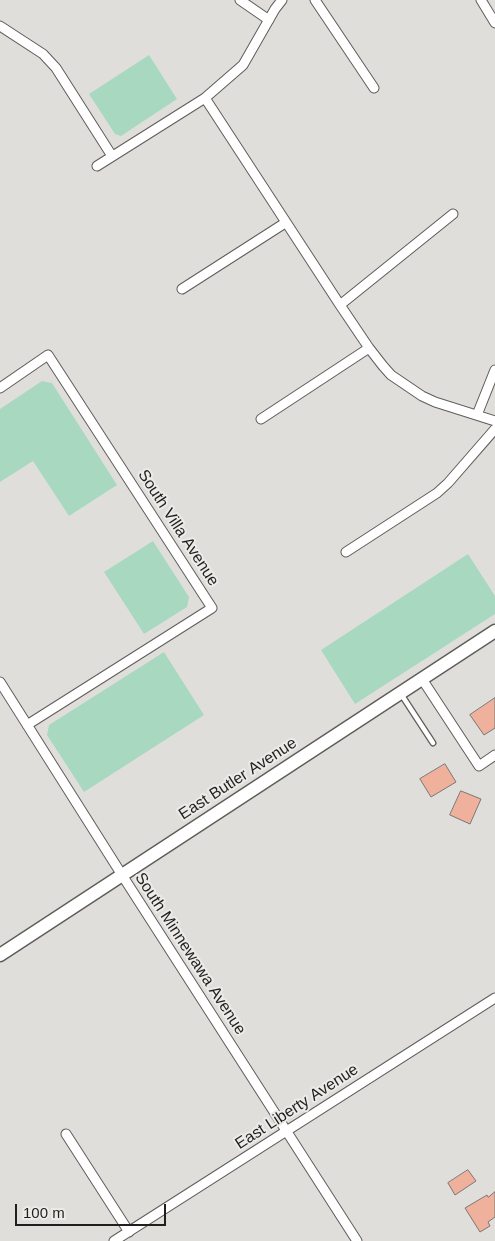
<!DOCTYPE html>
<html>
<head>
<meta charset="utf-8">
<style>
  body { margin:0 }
  #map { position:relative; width:495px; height:1241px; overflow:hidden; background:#e0dedb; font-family:Arial,sans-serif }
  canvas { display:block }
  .scale { position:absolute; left:15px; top:1204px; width:151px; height:22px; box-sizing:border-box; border:2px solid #201f1e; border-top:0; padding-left:6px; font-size:15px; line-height:18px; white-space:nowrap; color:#201f1e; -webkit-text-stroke:4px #edebe8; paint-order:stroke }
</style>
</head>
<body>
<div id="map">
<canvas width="495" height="1241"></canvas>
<div class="scale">100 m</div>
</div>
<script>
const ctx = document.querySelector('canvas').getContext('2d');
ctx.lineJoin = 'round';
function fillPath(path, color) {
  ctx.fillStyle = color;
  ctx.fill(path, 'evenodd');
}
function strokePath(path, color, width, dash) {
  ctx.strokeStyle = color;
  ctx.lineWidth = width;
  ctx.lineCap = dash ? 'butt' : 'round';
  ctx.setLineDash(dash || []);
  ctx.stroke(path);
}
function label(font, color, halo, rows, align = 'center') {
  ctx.font = font + ' Arial,sans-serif';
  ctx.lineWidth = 4;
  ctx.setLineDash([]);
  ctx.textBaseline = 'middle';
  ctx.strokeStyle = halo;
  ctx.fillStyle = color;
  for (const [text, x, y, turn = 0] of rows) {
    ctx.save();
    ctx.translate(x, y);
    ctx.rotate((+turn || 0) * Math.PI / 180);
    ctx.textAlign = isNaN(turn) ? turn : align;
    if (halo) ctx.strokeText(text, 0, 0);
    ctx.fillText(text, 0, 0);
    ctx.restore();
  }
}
const green = new Path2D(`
  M149 55 177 99 121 136 115 134 89 94Z
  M42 381 52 383 117 485 69 516 33 461 0 482V409Z
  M153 541 189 597 187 607 144 634 104 572Z
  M468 554 495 596V614L355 704 321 650Z
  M164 652 204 715 84 792 47 735 49 725Z`);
const building = new Path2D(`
  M495 698V728L484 735 470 715Z
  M445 764 456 782 431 797 420 779Z
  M461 791 481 799 470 824 450 815Z
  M468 1170 476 1181 455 1195 448 1183Z
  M495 1192V1217L488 1222 490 1226 480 1232 465 1208 487 1195 488 1197Z`);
const lane = new Path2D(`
  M401 694 433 743`);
const street = new Path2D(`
  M240 0 269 20
  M315 0 374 88
  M481 0 495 23
  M0 26 43 54 56 68 112 156
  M205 98 340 305 369 348 383 366 391 375 422 396 435 402 495 421
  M97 166 205 98 243 65 275 9 282 0
  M182 289 285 223
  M340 305 453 214
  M0 388 48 355 212 608 27 725
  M477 415 495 370
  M261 419 369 348
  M346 552 437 493 448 483 495 429
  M422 679 479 766 495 755
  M0 682 122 875 357 1241
  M66 1134 129 1232
  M114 1241 495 998`);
const secondary = new Path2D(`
  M0 955 495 631`);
const streetNames = [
  ["South Villa Avenue",178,528,57],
  ["East Butler Avenue",238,779,-33],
  ["South Minnewawa Avenue",190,954,57],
  ["East Liberty Avenue",297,1107,-33]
];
fillPath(green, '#a8d9c0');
fillPath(building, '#efb19c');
strokePath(building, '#7a7675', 1);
strokePath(lane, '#5f5d5a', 7);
strokePath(street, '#5f5d5a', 11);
strokePath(secondary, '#5f5d5a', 15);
strokePath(lane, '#fff', 4.5);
strokePath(street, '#fff', 9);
strokePath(secondary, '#fff', 12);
label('16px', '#201f1e', '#edebe8', streetNames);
</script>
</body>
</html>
